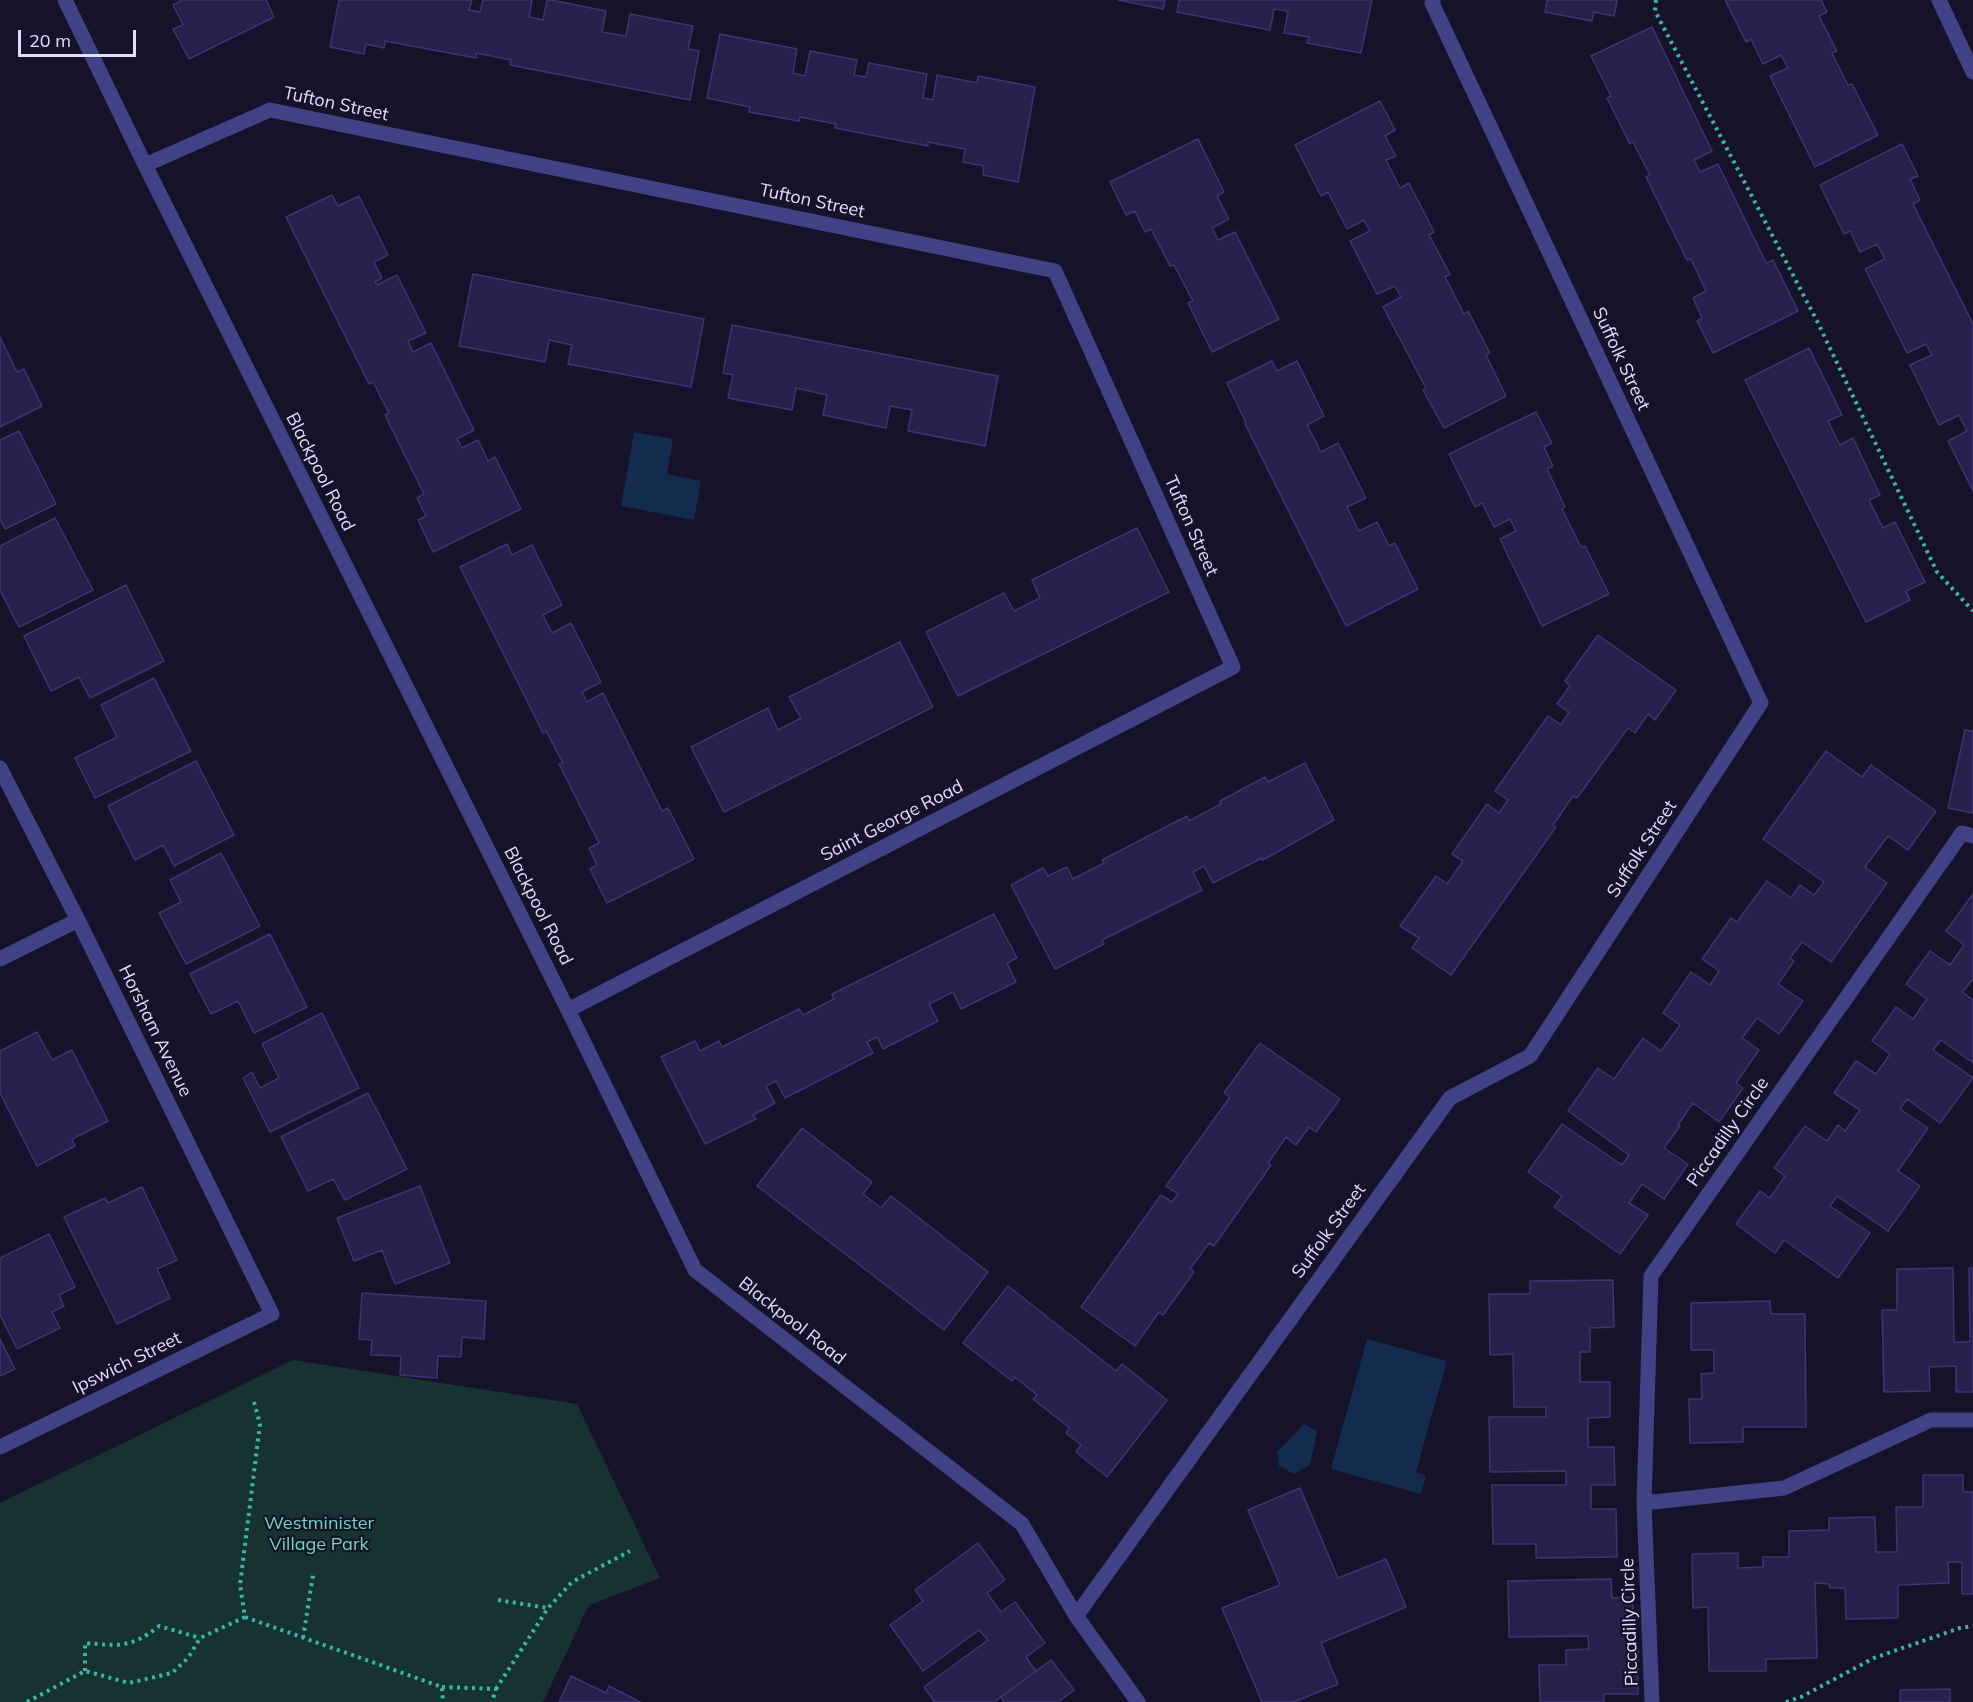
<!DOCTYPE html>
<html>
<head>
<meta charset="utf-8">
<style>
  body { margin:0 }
  #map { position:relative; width:1973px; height:1702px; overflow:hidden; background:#16122a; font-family:Mulish,sans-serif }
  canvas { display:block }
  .scale { position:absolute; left:18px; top:30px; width:118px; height:27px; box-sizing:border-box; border:3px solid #e0ddfd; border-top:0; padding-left:8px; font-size:18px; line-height:21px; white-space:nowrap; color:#e0ddfd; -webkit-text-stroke:4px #16122a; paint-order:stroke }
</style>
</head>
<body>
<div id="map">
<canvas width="1973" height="1702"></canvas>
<div class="scale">20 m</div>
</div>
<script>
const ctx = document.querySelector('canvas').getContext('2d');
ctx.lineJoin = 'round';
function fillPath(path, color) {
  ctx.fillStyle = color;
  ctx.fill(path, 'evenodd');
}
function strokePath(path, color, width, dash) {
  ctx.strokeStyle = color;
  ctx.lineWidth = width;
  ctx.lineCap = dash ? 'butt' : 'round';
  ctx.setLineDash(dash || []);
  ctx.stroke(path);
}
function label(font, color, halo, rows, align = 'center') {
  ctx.font = font + ' Mulish,sans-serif';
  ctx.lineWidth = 4.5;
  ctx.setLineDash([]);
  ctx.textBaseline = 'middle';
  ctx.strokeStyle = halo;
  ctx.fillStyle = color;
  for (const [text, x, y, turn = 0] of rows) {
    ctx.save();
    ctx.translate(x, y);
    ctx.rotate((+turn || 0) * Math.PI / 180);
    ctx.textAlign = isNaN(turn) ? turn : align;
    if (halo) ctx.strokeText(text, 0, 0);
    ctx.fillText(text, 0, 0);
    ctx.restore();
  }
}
const green = new Path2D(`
  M293 1360 577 1404 660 1578 589 1605 543 1702H0V1503Z`);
const water = new Path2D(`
  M634 432 673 439 667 474 701 481 694 520 621 506Z
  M1367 1339 1447 1361 1416 1472 1426 1476 1421 1494 1331 1469Z
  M1304 1424 1317 1431 1310 1465 1294 1474 1279 1466 1277 1452Z`);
const building = new Path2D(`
  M180 0H266L274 17 189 59 173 29 183 25 173 5 181 1Z
  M339 0H472L469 10 480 12 483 0H532L529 17 543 20 547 0H551L606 11 602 32 626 36 630 14 693 26 688 49 699 51 690 100 510 65 511 60 476 53V58L385 41 384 48 366 44 364 54 330 47Z
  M1118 0H1165L1163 9Z
  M1179 0H1372L1361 53 1307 43 1309 37 1284 33 1288 11 1274 9 1270 30 1177 12Z
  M1547 0H1617L1614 16 1594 12 1592 21 1545 12Z
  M1725 0H1821L1827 12 1819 16 1837 51 1832 53 1848 85 1852 84 1878 135 1815 167 1770 76 1788 68 1781 55 1763 64 1751 39 1746 42Z
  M1652 27 1712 151 1694 160 1700 172 1718 164 1766 263 1773 260 1798 311 1713 353 1697 321 1702 318 1693 298 1706 291 1691 259 1687 260 1646 177 1650 175 1633 142 1630 144 1607 98 1611 96 1591 56Z
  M720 34 797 49 793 73 805 76 810 51 857 60 854 75 866 77 869 63 927 74 923 98 933 100 937 75 977 83 978 76 1035 87 1018 182 983 175 984 166 963 162 965 149 928 142V146L835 128 836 124 800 117 799 121 749 112 750 107 707 98Z
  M1380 101 1395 130 1385 136 1396 156 1386 160 1400 188 1409 183 1434 232 1429 235 1450 274 1445 277 1464 314 1468 311 1490 353 1486 355 1506 396 1444 428 1423 390 1426 388 1383 307 1401 297 1395 286 1377 294 1350 241 1370 231 1364 220 1347 229 1328 192 1321 196 1295 145Z
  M1198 139 1224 192 1217 196 1229 219 1212 228 1218 240 1235 232 1279 319 1212 352 1188 303 1193 301 1174 265 1170 266 1151 229 1145 232 1135 211 1126 215 1110 182Z
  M1902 144 1918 176 1910 179 1920 200 1913 204 1973 324V491L1948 441 1967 431 1959 415 1939 425 1910 365 1932 355 1926 344 1907 353 1865 269 1885 259 1877 244 1860 252 1850 231 1844 234 1820 185Z
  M332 195 338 206 359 196 388 255 374 262 382 278 375 282 377 285 397 275 426 333 408 341 413 352 431 343 474 430 457 439 462 448 478 440 488 461 495 457 521 509 433 552 418 520 426 516 417 498 424 494 385 415 389 413 373 382 369 384 286 217Z
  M473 274 704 319 691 387 568 364 572 345 549 340 545 362 459 346Z
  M732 325 998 376 985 446 908 431 912 410 890 406 886 428 823 415 827 395 796 388 792 410 728 398 733 375 723 373Z
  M0 337 17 372 24 369 42 406 0 427Z
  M1809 348 1842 415 1828 421 1840 445 1853 438 1880 495 1869 500 1883 528 1895 522 1925 582 1906 591 1910 600 1866 622 1745 380Z
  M1272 361 1277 371 1297 361 1324 416 1307 425 1321 452 1338 443 1366 498 1347 507 1359 531 1377 522 1389 546 1395 543 1418 589 1346 626 1245 424 1246 423 1227 383Z
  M1536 412 1552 443 1544 447 1553 466 1547 469 1565 507 1562 509 1581 547 1585 546 1609 594 1542 626 1500 539 1516 531 1510 519 1494 527 1482 503 1475 507 1449 454Z
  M19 431 56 504 5 529 0 519V440Z
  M55 518 93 590 19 627 0 590V546Z
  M1137 528 1169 592 958 696 926 632 1004 593 1014 611 1040 598 1032 580Z
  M507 544 512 555 532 545 562 605 543 615 552 633 571 623 601 682 582 692 587 702 603 693 662 811 668 808 694 859 607 903 590 869 597 865 589 848 599 843 559 764 563 763 546 731 543 733 460 567Z
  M126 585 164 661 90 698 79 677 51 691 24 636Z
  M1598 635 1676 690 1655 720 1648 714 1635 733 1628 728 1577 798 1573 796 1553 825 1556 827 1451 975 1412 948 1419 938 1400 926 1436 876 1447 884 1463 861 1452 854 1487 804 1499 813 1508 800 1495 791 1548 716 1561 725 1569 712 1557 704 1570 686 1565 681Z
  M900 642 933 707 724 812 691 747 768 708 778 730 801 718 789 697Z
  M154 678 191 751 95 798 75 758 117 737 101 705Z
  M1965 730 1973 731V813L1948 808Z
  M1826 751 1862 777 1871 765 1936 811 1908 850 1888 836 1865 867 1887 883 1831 962 1802 942 1790 958 1794 961 1778 984 1803 1001 1779 1034 1757 1018 1742 1038 1759 1050 1736 1083 1743 1088 1719 1122 1693 1103 1678 1125 1680 1126 1664 1148 1688 1164 1664 1199 1642 1184 1629 1203 1648 1215 1620 1254 1554 1207 1562 1196 1528 1172 1562 1124 1622 1165 1629 1155 1568 1111 1598 1068 1614 1079 1643 1038 1661 1051 1680 1025 1663 1013 1691 972 1710 985 1719 971 1702 959 1731 918 1737 922 1767 881 1791 898 1800 885 1814 895 1824 882 1763 839Z
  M196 761 234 835 174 866 163 845 135 860 108 806Z
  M1305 763 1334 820 1263 860 1262 858 1213 883 1204 866 1193 872 1202 890 1102 940 1104 944 1055 969 1011 885 1043 868 1048 876 1067 867 1073 879 1104 863 1102 860 1187 816 1189 821 1221 804 1220 801 1265 777 1268 782Z
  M221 853 260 926 186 964 159 913 181 902 170 880Z
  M1973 894V979L1962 992 1973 1000V1063L1941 1040 1933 1050 1973 1078 1940 1123 1907 1099 1900 1109 1928 1128 1898 1171 1920 1186 1888 1231 1837 1196 1830 1206 1870 1233 1838 1278 1784 1240 1775 1253 1736 1224 1760 1191 1770 1198 1785 1176 1774 1168 1805 1126 1827 1141 1838 1125 1845 1131 1860 1110 1834 1093 1856 1061 1876 1074 1890 1054 1872 1041 1896 1007 1913 1019 1927 999 1906 984 1930 951 1950 965 1964 945 1946 931Z
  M994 914 1017 958 1007 963 1016 982 961 1009 953 992 929 1004 938 1021 883 1049 877 1037 867 1042 873 1053 785 1098 776 1081 766 1086 775 1103 753 1115 756 1119 705 1144 661 1057 695 1041 700 1051 719 1041 722 1047 799 1009 803 1015 834 999 832 994Z
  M270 934 307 1007 254 1033 238 1001 211 1014 190 974Z
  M322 1013 359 1088 270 1132 243 1078 252 1072 260 1088 279 1078 262 1044Z
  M37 1032 52 1060 72 1050 108 1121 72 1139 75 1146 37 1166 0 1093V1051Z
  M1260 1043 1340 1099 1316 1132 1309 1127 1296 1145 1286 1137 1268 1163 1271 1165 1214 1246 1209 1243 1190 1269 1194 1272 1163 1315 1159 1312 1135 1346 1081 1307 1161 1195 1172 1202 1178 1194 1166 1186 1230 1097 1224 1093Z
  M368 1093 407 1169 345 1200 333 1179 308 1191 281 1137Z
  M802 1128 872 1182 863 1194 881 1208 891 1196 988 1272 944 1330 757 1186Z
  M420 1186 450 1263 395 1284 382 1250 354 1261 337 1218Z
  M142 1187 177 1260 157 1269 170 1298 117 1324 64 1217 105 1198 108 1203Z
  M49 1234 75 1287 59 1295 64 1306 52 1312 60 1328 17 1349 0 1315V1258Z
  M1953 1268 1954 1342H1970L1969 1268H1973V1392H1956V1366L1929 1367 1930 1391 1884 1392 1882 1310H1897V1269Z
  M1613 1280 1614 1327 1590 1328V1352H1580V1382H1610V1417L1588 1418V1447H1614L1615 1485H1591V1509H1616L1617 1557 1536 1558V1544H1493L1492 1485H1566V1471L1490 1472 1489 1417H1546V1407H1514L1513 1354 1490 1355 1489 1294H1530V1281Z
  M1008 1286 1116 1371 1122 1364 1167 1400 1107 1477 1076 1452 1081 1445 1066 1433 1070 1428 1033 1399 1037 1395 1015 1377 1012 1381 963 1343Z
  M362 1293 486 1301 484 1339 462 1337 461 1357 438 1356 437 1378 400 1375 401 1356 371 1355 372 1340 359 1339Z
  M1770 1301 1771 1314H1805L1806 1427H1743V1442L1690 1443 1689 1399H1702L1701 1374 1714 1373V1350H1691V1303Z
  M0 1339 15 1369 0 1376Z
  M1923 1475H1963V1492H1973V1594H1962V1562H1948L1949 1583 1898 1585V1618L1846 1619 1845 1588H1830L1829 1584 1815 1583 1817 1658 1766 1659V1671H1709L1708 1607 1693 1608 1692 1554 1738 1553V1568L1763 1567V1557H1789V1531L1829 1530V1518L1875 1517 1876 1552H1897L1896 1507H1923Z
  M1300 1488 1338 1578 1386 1559 1406 1607 1321 1643 1338 1684 1294 1702H1262L1222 1608 1280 1585 1248 1510Z
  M978 1543 1005 1580 987 1593 1001 1612 1015 1602 1045 1643 1026 1657 1036 1671 994 1702H935L924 1687 988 1640 979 1630 923 1671 890 1625 923 1601 915 1590Z
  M1611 1579 1612 1598 1633 1597 1634 1649H1638V1694H1604V1702H1540L1539 1665H1566V1650L1589 1649 1588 1636 1509 1637 1508 1581Z
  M1051 1660 1074 1690 1058 1702H1004L1001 1697Z
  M571 1676 606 1693 609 1686 640 1702H559Z
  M1950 1689V1702H1900V1690Z`);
const path = new Path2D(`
  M1656 0 1655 11 1817 321 1937 572 1973 611
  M254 1402 260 1424 240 1585 245 1617 442 1687 443 1702
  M498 1600 548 1608
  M303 1638 313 1575
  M85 1671V1643C118 1646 132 1648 159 1626L200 1638
  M442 1687 496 1689 492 1702
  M496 1689 548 1608 572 1582 630 1551
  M27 1702 85 1671 129 1683 172 1673 188 1658 200 1638 245 1617
  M1786 1702 1801 1697 1874 1658 1960 1628 1973 1626`);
const street = new Path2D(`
  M65 0 145 165 568 1010 695 1270 1022 1524 1076 1616 1138 1702
  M1939 0 1973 72
  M145 165 270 110 1055 271 1233 667 568 1010
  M0 768 78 920 272 1314 0 1447
  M0 959 78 920
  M1644 1503 1784 1488 1931 1420H1973
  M1076 1616 1450 1098 1530 1056 1761 703 1432 3 1433 0
  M1652 1702 1644 1503 1651 1276 1962 833 1973 836`);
const streetNames = [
  ["Tufton Street",336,104,12],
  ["Tufton Street",812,201,12],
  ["Suffolk Street",1621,359,65],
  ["Blackpool Road",320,472,63],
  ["Tufton Street",1191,526,66],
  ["Saint George Road",892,821,-27],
  ["Suffolk Street",1642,849,-57],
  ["Blackpool Road",538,906,63],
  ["Horsham Avenue",155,1031,64],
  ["Piccadilly Circle",1728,1132,-55],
  ["Suffolk Street",1329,1231,-54],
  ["Blackpool Road",792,1321,38],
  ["Ipswich Street",127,1363,-26],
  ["Piccadilly Circle",1630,1622,-92]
];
const parkNames = [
  ["Westminister",319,1524],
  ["Village Park",319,1545]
];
fillPath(green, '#163331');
fillPath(water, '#122b4e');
fillPath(building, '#27204a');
strokePath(building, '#3e3374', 1.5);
strokePath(path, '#38b6aa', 4, [3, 4.5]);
strokePath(street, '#414186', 15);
label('18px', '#e0ddfd', '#16122a', streetNames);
label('18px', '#6cdabb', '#16122a', parkNames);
</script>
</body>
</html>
